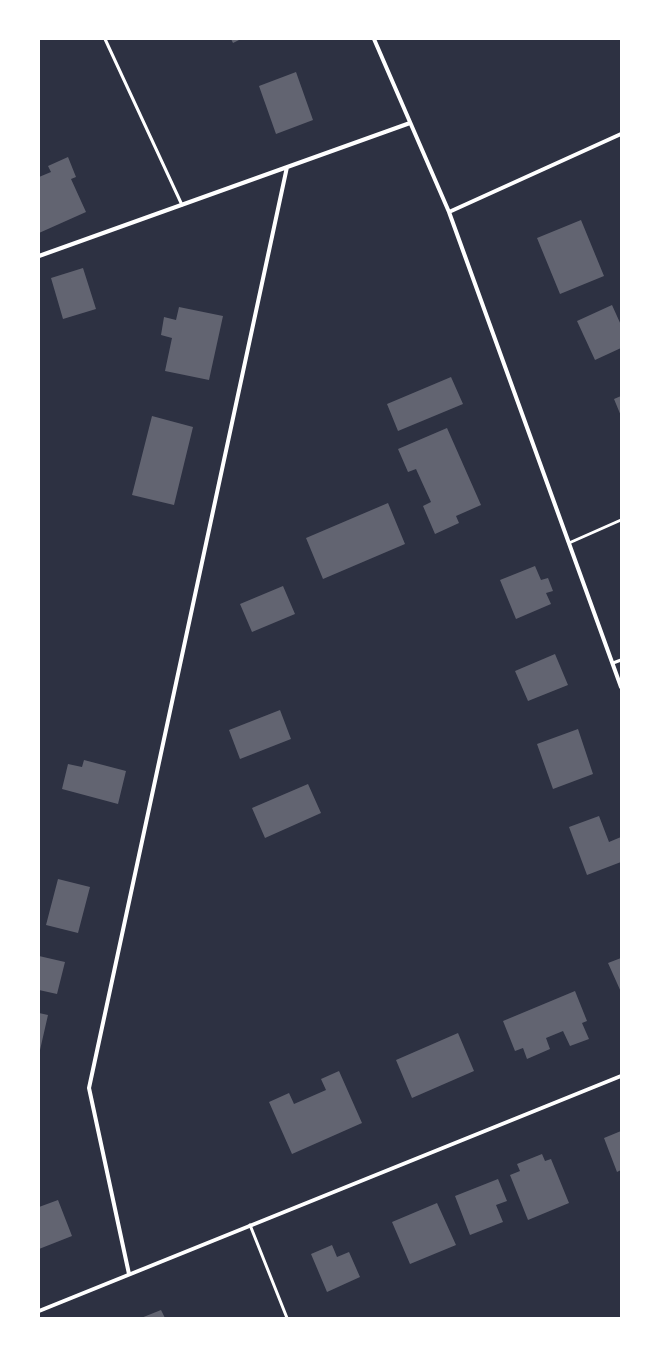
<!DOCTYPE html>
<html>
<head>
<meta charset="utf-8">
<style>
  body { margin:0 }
  #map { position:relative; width:660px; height:1357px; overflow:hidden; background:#2d3142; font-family:Rubik,sans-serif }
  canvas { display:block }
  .frame { position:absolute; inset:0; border:40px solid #fff; pointer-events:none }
</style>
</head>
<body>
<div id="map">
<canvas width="660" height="1357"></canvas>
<div class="frame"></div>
</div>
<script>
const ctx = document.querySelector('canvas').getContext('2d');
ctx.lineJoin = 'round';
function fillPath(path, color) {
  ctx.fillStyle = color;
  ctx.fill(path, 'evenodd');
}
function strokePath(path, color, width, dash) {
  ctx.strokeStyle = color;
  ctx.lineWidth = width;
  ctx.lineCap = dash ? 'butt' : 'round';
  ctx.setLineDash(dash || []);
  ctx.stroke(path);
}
const building = new Path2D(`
  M231 39H241L233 43Z
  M296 72 313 120 276 134 259 86Z
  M68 157 76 177 71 179 86 212 39 233V177L51 172 48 166Z
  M581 220 604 276 560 294 537 238Z
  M83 268 96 309 63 319 51 278Z
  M612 305 621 325V348L595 360 577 321Z
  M179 307 223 316 209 380 165 371 172 338 161 335 164 317 176 320Z
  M451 377 463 404 398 431 387 404Z
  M621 396V416L614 399Z
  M152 416 193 427 174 505 132 495Z
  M447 428 481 505 456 516 459 523 435 534 423 506 431 502 416 469 408 472 398 449Z
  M388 503 405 544 323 579 306 538Z
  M535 566 541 580 548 578 553 591 546 593 551 604 516 619 500 580Z
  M283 586 295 614 252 632 240 604Z
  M555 654 568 685 528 701 515 671Z
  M280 710 291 739 240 759 229 730Z
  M578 729 593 774 553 789 537 744Z
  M84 760 126 771 118 804 62 789 68 764 82 767Z
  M308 784 321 813 265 838 252 808Z
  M599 816 609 842 621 837V862L587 875 569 827Z
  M58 879 90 887 78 933 46 925Z
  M39 956 65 962 57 994 39 990Z
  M621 958V992L608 963Z
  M575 991 587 1021 582 1023 589 1039 570 1046 563 1031 546 1038 550 1049 527 1059 523 1048 515 1051 503 1021Z
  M39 1013 48 1015 40 1050H39Z
  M458 1033 474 1071 412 1098 396 1060Z
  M339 1071 362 1123 292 1154 269 1102 289 1093 294 1104 326 1090 321 1079Z
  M621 1131V1170L617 1172 604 1138Z
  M542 1154 545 1161 551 1159 569 1203 528 1220 510 1175 520 1171 517 1164Z
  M498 1179 507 1201 496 1205 503 1222 470 1235 455 1196Z
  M58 1200 72 1236 39 1249V1207Z
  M437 1203 456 1245 410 1264 392 1222Z
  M332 1245 337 1257 349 1252 360 1277 327 1292 311 1254Z
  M161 1310 165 1318H141Z`);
const service = new Path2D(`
  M105 39 182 205
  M569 543 621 520
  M613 663 621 660
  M250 1225 287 1318`);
const minor = new Path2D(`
  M374 39 449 212 621 687
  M449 212 621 134
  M39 256 410 123
  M129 1274 89 1088 287 167
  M39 1311 621 1076`);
fillPath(building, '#626471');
strokePath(service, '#fff', 3);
strokePath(minor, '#fff', 4);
</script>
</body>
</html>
